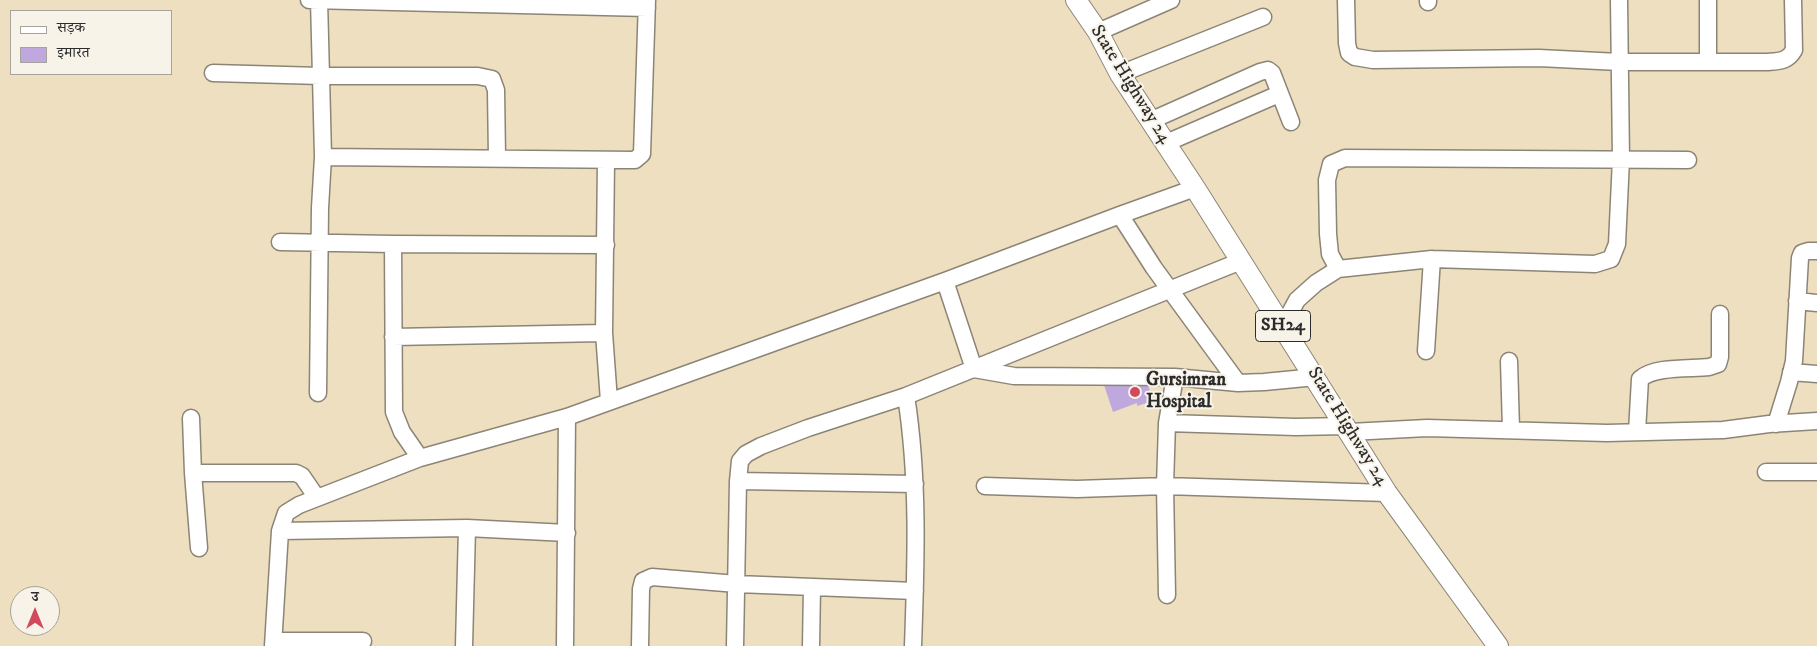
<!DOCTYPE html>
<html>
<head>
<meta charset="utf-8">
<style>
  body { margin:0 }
  #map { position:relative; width:1817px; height:646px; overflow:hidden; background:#eedfc0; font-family:"IM FELL DW Pica","Noto Serif Devanagari",serif }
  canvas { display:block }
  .legend { position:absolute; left:10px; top:10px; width:162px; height:65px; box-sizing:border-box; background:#f7f3e8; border:1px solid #a5a39c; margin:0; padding:6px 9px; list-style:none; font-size:15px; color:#2b2b2b }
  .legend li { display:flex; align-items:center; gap:10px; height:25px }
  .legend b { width:25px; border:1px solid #a5a39c }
  .north { position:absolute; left:10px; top:586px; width:50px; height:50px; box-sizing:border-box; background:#f7f3e8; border:1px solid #a5a39c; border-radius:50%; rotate:0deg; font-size:14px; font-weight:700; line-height:20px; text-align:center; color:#2b2b2b }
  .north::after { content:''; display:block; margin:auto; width:18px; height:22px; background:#d1495b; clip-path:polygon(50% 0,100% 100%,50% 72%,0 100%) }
</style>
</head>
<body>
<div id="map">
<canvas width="1817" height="646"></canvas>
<ul class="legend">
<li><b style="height:6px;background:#fff"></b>सड़क</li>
<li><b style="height:14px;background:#bea8dd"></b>इमारत</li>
</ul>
<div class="north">उ</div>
</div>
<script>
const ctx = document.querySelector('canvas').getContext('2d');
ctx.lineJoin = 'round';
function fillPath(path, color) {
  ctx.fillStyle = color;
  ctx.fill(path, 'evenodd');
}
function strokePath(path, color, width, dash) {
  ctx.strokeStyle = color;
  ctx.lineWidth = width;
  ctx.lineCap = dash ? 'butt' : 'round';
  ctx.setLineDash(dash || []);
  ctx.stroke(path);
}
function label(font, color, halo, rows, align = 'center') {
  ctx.font = font + ' "IM FELL DW Pica",serif';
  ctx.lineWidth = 4;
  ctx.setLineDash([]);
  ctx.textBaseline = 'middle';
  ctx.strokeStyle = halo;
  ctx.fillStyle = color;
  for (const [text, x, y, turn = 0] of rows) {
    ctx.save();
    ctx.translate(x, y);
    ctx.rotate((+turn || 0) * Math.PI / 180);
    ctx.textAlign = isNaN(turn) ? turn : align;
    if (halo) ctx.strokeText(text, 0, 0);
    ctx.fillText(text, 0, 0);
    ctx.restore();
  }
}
const building = new Path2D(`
  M1120 380 1147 382 1153 401 1137 406V403L1113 412 1104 385Z`);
const minor = new Path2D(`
  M309 0 647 8
  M1346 0 1347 43 1349 53 1355 57 1373 60 1539 58 1619 62H1768C1780 61 1788 61 1794 50L1793 0
  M1428 2V0
  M1098 32 1171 0
  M1708 62V0
  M213 73 321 76 319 0
  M1120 74 1263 17
  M1150 121 1260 72 1268 70 1272 73 1291 122
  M1166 143 1279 94
  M323 157 321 76H478L492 79 496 90 497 158
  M606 161 604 333 609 401
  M1120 215 1154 268 1238 383
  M280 242 393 244 606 245
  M393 244 394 412 402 432 420 458
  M1338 269 1330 254 1328 234 1327 180 1331 164 1345 158 1688 160
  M945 281 974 369 1014 376 1175 377 1238 383 1264 382 1316 377
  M1797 301 1817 303
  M1283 326 1297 300 1316 283 1338 269 1432 259 1595 264 1611 259 1617 244 1621 159 1619 0
  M393 337 604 333
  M1426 351 1432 259
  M1509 361 1511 429
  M1791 372 1817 374
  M318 393 320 208 323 157 635 160 642 154 647 0
  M906 396C919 479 916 563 913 646
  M191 418 193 473 199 548
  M1167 423 1296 427 1346 426
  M1776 424 1789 382 1794 361 1800 258 1802 253 1808 251H1817
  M1350 432 1427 428 1607 433 1723 430 1769 424 1817 421
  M1637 432 1640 379C1654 366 1690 369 1709 367L1718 364 1720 357V314
  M1766 472H1817
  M193 473H296L302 476 317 498
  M738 481 915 484
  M985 486 1077 489 1165 486 1387 493
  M280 531 467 528 567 533
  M1167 595 1165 486 1167 423 1175 377
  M274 641H363
  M565 645 567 417
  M273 646 280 531 286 513 299 505 420 458 567 417 945 281 1120 215 1195 188
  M464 646 467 528
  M640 646 641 589 643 581 652 577 737 584 915 591
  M735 646 738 481 740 461 746 454 761 446 808 428 906 396 1241 261
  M811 646 812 587`);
const major = new Path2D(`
  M1076 0 1098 32 1120 74 1195 188 1387 493 1498 646`);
const markers = [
  [1135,392,6,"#d1495b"]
];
const shields = [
  [1283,326,55]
];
const shieldNames = [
  ["SH24",1283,326]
];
const streetNames = [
  ["State Highway 24",1130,85,58],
  ["State Highway 24",1347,427,58]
];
const poiNames = [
  ["Gursimran",1146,381],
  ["Hospital",1146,403]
];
fillPath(building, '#bea8dd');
strokePath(minor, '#8c8576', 19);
strokePath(major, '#8c8576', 22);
strokePath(minor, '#fff', 16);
strokePath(major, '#fff', 20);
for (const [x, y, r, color] of markers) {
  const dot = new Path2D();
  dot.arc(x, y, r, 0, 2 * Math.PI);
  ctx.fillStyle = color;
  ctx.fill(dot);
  strokePath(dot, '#f7f3e8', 2);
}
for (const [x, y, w] of shields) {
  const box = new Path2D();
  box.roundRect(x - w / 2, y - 15.5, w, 31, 4);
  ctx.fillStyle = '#f7f3e8';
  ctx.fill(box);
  strokePath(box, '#2b2b2b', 1);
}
label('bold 18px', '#2b2b2b', null, shieldNames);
label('19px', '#2b2b2b', '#f7f3e8', streetNames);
label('bold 19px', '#2b2b2b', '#f7f3e8', poiNames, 'left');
</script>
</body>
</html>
